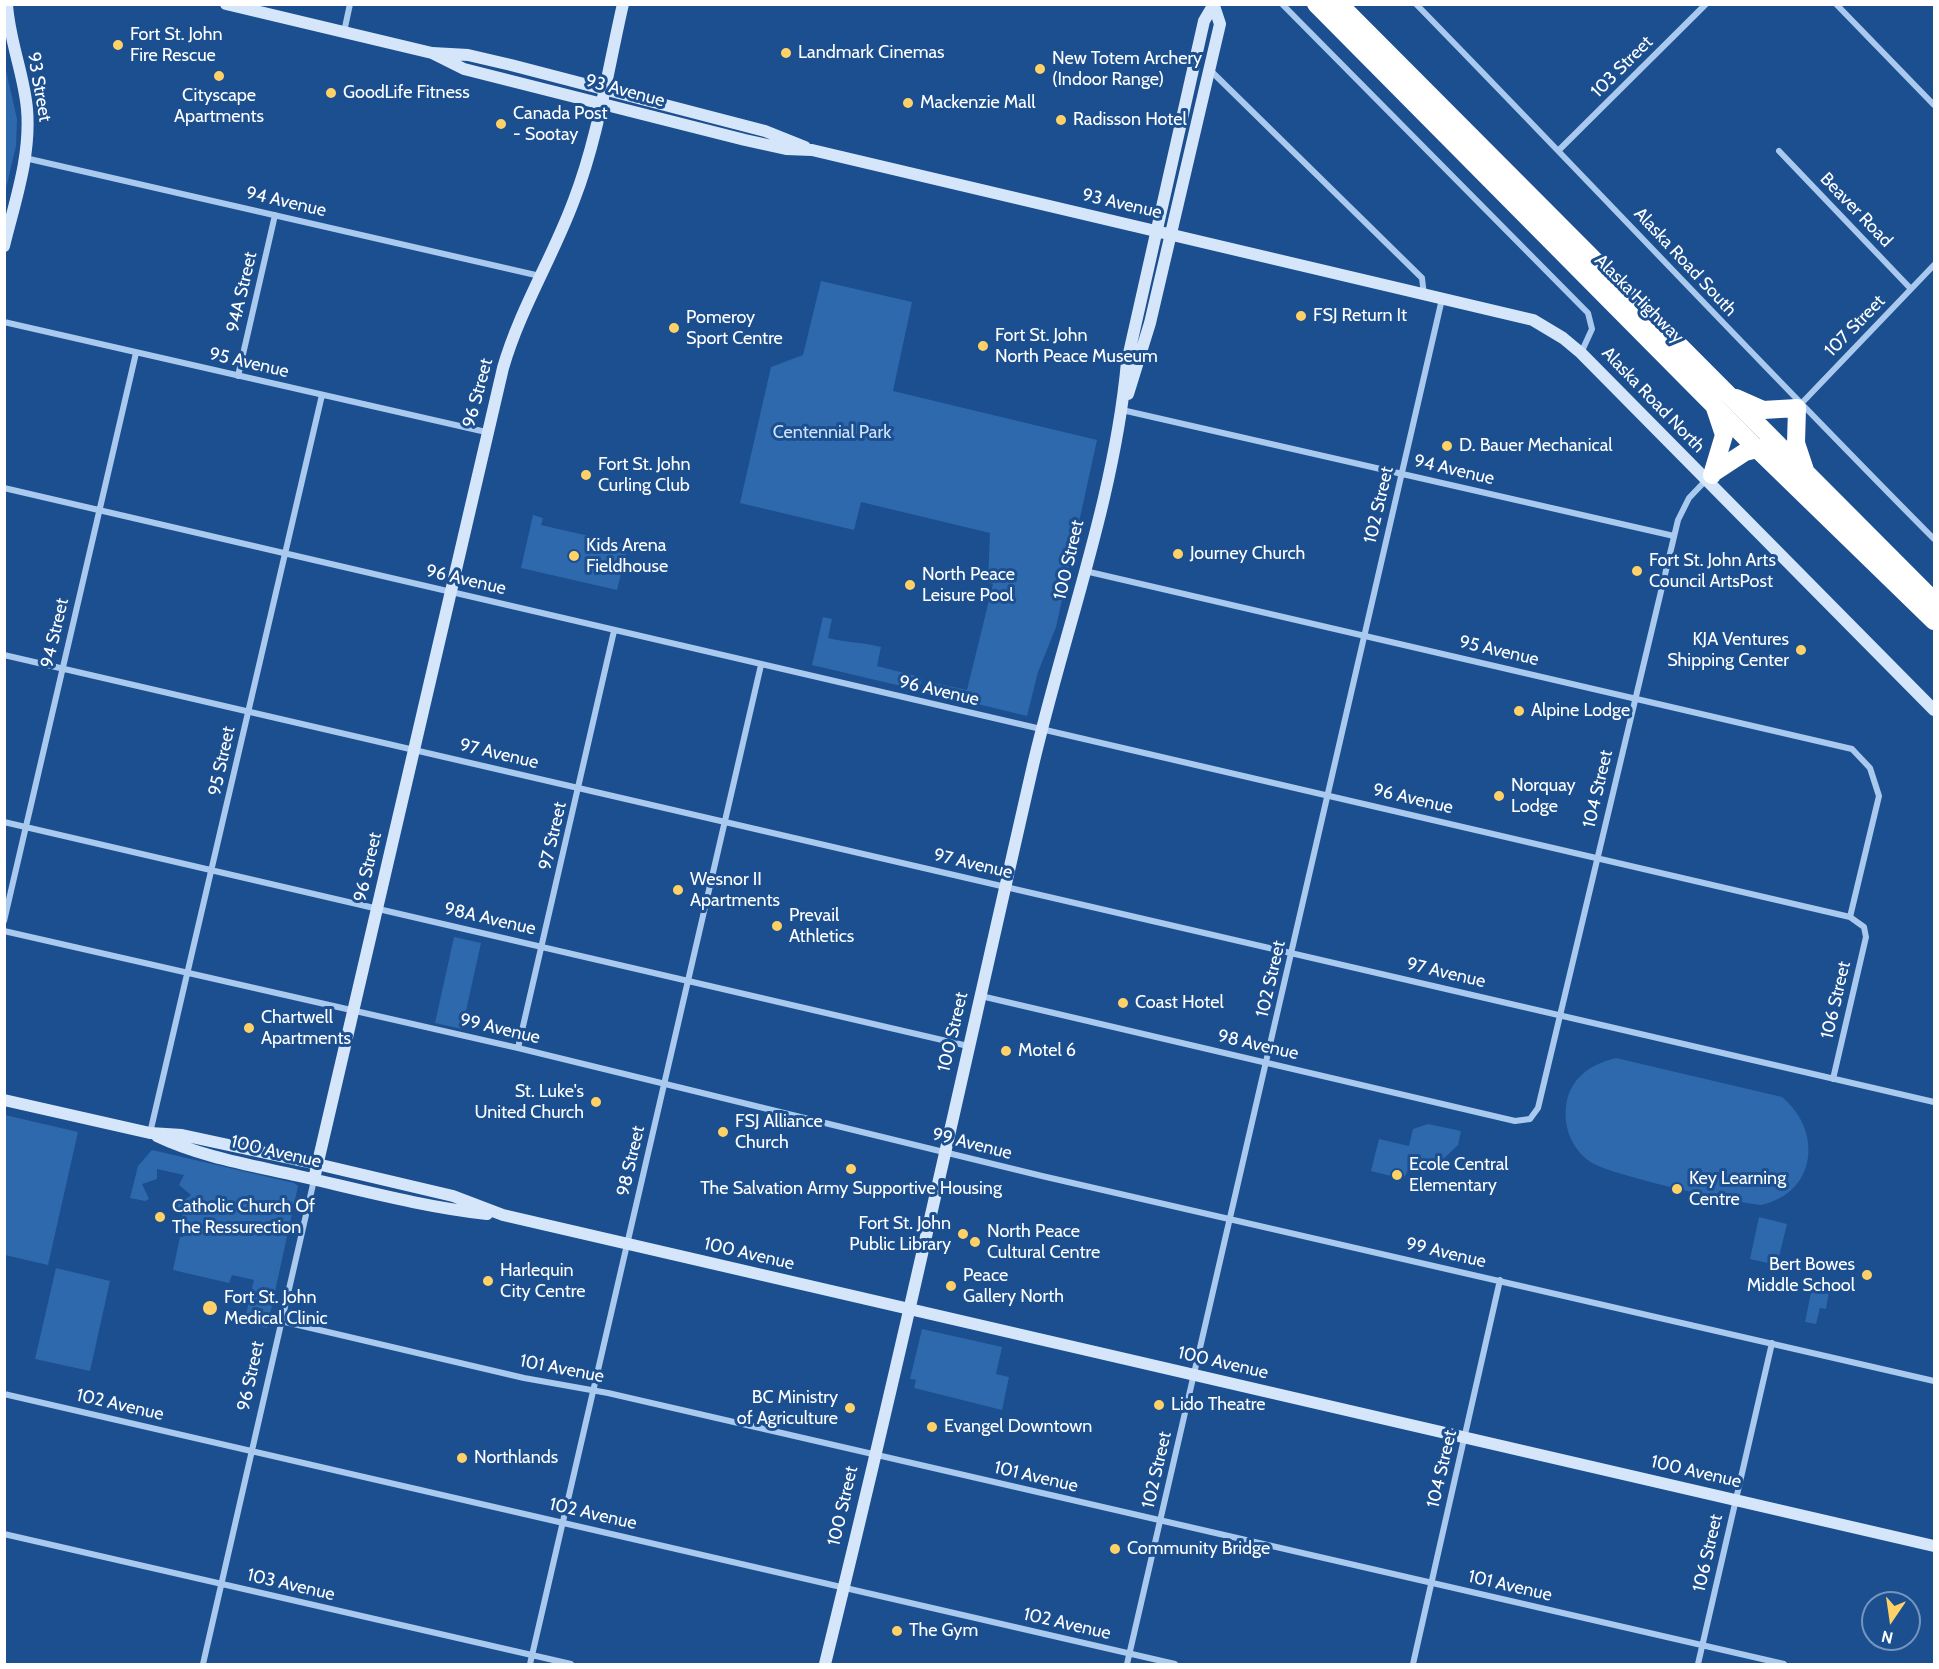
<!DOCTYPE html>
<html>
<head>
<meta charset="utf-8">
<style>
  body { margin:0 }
  #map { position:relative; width:1939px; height:1669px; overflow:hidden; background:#1b4f8f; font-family:Cabin,sans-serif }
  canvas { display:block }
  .frame { position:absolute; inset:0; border:6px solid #fff; pointer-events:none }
  .north { position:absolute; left:1861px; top:1591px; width:60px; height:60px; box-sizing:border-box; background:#1b4f8f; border:2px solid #7695bc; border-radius:50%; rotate:193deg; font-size:16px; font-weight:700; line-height:24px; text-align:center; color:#fff }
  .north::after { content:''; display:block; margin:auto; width:21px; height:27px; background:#ffd166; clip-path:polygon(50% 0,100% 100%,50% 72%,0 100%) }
</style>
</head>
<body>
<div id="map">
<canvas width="1939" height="1669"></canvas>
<div class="frame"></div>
<div class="north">N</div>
</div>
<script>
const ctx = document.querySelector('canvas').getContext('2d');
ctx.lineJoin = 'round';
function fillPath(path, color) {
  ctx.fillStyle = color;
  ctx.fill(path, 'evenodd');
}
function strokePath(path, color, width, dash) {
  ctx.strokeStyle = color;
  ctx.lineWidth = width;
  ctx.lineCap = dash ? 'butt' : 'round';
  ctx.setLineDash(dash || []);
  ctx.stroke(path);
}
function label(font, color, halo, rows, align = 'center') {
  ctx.font = font + ' Cabin,sans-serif';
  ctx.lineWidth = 6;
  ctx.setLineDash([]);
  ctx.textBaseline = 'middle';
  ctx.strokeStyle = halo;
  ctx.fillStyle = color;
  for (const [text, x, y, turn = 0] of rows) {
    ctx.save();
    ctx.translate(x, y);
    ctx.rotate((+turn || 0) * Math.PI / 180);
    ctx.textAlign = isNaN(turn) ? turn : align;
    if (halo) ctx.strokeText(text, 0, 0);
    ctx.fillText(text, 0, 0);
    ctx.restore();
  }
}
const green = new Path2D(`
  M5 66 17 119 16 146 5 193Z
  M821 281 912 302 893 391 1097 440 1056 627 1038 672 1027 716 932 693 935 683 967 690 993 584 988 582 990 533 861 502 854 530 740 503 771 367 803 355Z
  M533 515 543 518 541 525 628 545 617 590 521 568Z
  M823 617 832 619 828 638C847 643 863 642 881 647L877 666 920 677 922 680 918 690 812 665Z
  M454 937 481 943 462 1029 435 1023Z
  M1616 1058 1782 1097C1823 1131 1817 1193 1761 1205 1736 1203 1604 1174 1589 1161 1570 1147 1562 1123 1567 1100 1573 1076 1592 1064 1616 1058Z
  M5 1115 78 1132 48 1265 5 1255Z
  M1428 1124 1461 1131 1458 1145 1437 1165 1412 1162 1405 1176 1399 1178 1371 1171 1379 1139 1409 1146 1413 1129Z
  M152 1150 294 1183 298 1186 267 1328 244 1323 254 1280 232 1275 229 1283 173 1270 180 1237H183L185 1228 180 1227 183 1214 177 1212 178 1205 191 1195 179 1185 184 1175 157 1169V1179L142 1184 149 1199 145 1201 130 1198 138 1166Z
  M1759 1217 1787 1224 1777 1265 1750 1259Z
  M56 1268 110 1281 90 1371 35 1359Z
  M1812 1288 1829 1291 1826 1309 1820 1308 1816 1324 1805 1322Z
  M922 1329 1002 1347 996 1374 1009 1377 1002 1410 914 1388 916 1380 910 1379Z`);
const street = new Path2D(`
  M1282 4 1588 313 1592 329 1581 353
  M1416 4C1590 182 1759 363 1934 539
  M1836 4 1934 105
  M344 32 350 4
  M1210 70 1422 278 1424 295
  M1559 150 1706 4
  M1779 151 1911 289
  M25 158 540 276
  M4 322 486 432
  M238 376 275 215
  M1798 407 1934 265
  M1122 410 1674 536
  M4 488 1850 917 1864 927 1866 937 1833 1079
  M1085 571 1852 749 1870 768 1879 796 1850 917
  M4 655 1934 1102
  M4 822 968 1046
  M4 921 136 353
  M4 931 518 1048 1042 1176 1934 1381
  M981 996 1515 1121 1530 1119 1538 1108 1678 520 1689 498 1708 478
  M518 1048 614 631
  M150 1133 322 395
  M281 1321 524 1378 608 1393 1784 1664
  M4 1394 1175 1664
  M4 1534 571 1664
  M203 1664 314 1180
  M530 1664 761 665
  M1127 1664 1442 299
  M1413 1664 1500 1280
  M1698 1664 1772 1343`);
const secondary = new Path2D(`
  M226 4 432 53 468 55 511 65 765 131 805 147
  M432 53 464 69 745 140 786 149 812 150 1533 320 1563 338 1581 353 1934 710
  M4 246C15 201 31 156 27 109 24 74 9 40 7 4
  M1128 394 1150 323 1220 24 1214 6
  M4 1100 150 1133 182 1135 317 1164 453 1196 503 1215 1934 1546
  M157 1136C201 1157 251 1165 299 1176 361 1190 423 1207 487 1214
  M314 1179 503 368C520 309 553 257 574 200 598 138 608 69 623 4
  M825 1664C898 1369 963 1071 1031 774 1062 637 1114 503 1127 362L1204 21 1214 4`);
const highway = new Path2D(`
  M1316 4 1756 448 1934 621
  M1339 4 1934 601
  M1736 398 1763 410 1797 408
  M1797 408 1796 443 1805 470
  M1713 473 1745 452 1765 447
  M1712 475 1724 435 1715 408`);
const markers = [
  [118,45,6,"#ffd166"],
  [786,53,6,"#ffd166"],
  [1040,69,6,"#ffd166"],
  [219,76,6,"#ffd166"],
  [331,93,6,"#ffd166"],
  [908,103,6,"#ffd166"],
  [1061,120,6,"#ffd166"],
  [501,124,6,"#ffd166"],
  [1301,316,6,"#ffd166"],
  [674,328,6,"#ffd166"],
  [983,346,6,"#ffd166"],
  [1447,446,6,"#ffd166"],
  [586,475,6,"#ffd166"],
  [1178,554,6,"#ffd166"],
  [574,556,6,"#ffd166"],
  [1637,571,6,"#ffd166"],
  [910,585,6,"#ffd166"],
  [1801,650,6,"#ffd166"],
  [1519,711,6,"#ffd166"],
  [1499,796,6,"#ffd166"],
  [678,890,6,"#ffd166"],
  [777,926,6,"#ffd166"],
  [1123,1003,6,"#ffd166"],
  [249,1028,6,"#ffd166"],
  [1006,1051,6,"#ffd166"],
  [596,1102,6,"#ffd166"],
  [723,1132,6,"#ffd166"],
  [851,1169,6,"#ffd166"],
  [1397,1175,6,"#ffd166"],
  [1677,1189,6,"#ffd166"],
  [160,1217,6,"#ffd166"],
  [963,1234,6,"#ffd166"],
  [975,1242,6,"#ffd166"],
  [1867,1275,6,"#ffd166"],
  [488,1281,6,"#ffd166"],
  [951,1286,6,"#ffd166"],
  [210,1308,8,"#ffd166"],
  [1159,1405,6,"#ffd166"],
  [850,1408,6,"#ffd166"],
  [932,1427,6,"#ffd166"],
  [462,1458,6,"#ffd166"],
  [1115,1549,6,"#ffd166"],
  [897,1631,6,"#ffd166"]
];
const poiNames = [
  ["Fort St. John",130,35],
  ["Fire Rescue",130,56],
  ["Landmark Cinemas",798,53],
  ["New Totem Archery",1052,59],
  ["(Indoor Range)",1052,80],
  ["GoodLife Fitness",343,93],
  ["Cityscape",219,96,"center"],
  ["Apartments",219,117,"center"],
  ["Mackenzie Mall",920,103],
  ["Canada Post",513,114],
  ["- Sootay",513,135],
  ["Radisson Hotel",1073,120],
  ["FSJ Return It",1313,316],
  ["Pomeroy",686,318],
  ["Sport Centre",686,339],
  ["Fort St. John",995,336],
  ["North Peace Museum",995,357],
  ["D. Bauer Mechanical",1459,446],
  ["Fort St. John",598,465],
  ["Curling Club",598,486],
  ["Kids Arena",586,546],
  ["Fieldhouse",586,567],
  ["Journey Church",1190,554],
  ["Fort St. John Arts",1649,561],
  ["Council ArtsPost",1649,582],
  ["North Peace",922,575],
  ["Leisure Pool",922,596],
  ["KJA Ventures",1789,640,"right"],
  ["Shipping Center",1789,661,"right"],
  ["Alpine Lodge",1531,711],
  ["Norquay",1511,786],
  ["Lodge",1511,807],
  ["Wesnor II",690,880],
  ["Apartments",690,901],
  ["Prevail",789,916],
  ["Athletics",789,937],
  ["Coast Hotel",1135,1003],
  ["Chartwell",261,1018],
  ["Apartments",261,1039],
  ["Motel 6",1018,1051],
  ["St. Luke's",584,1092,"right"],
  ["United Church",584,1113,"right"],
  ["FSJ Alliance",735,1122],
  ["Church",735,1143],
  ["Ecole Central",1409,1165],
  ["Elementary",1409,1186],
  ["Key Learning",1689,1179],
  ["Centre",1689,1200],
  ["The Salvation Army Supportive Housing",851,1189,"center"],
  ["Catholic Church Of",172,1207],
  ["The Ressurection",172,1228],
  ["Fort St. John",951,1224,"right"],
  ["Public Library",951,1245,"right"],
  ["North Peace",987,1232],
  ["Cultural Centre",987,1253],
  ["Bert Bowes",1855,1265,"right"],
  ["Middle School",1855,1286,"right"],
  ["Harlequin",500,1271],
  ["City Centre",500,1292],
  ["Peace",963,1276],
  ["Gallery North",963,1297],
  ["Fort St. John",224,1298],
  ["Medical Clinic",224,1319],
  ["BC Ministry",838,1398,"right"],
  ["of Agriculture",838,1419,"right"],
  ["Lido Theatre",1171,1405],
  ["Evangel Downtown",944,1427],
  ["Northlands",474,1458],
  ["Community Bridge",1127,1549],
  ["The Gym",909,1631]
];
const streetNames = [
  ["103 Street",1622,67,-45],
  ["93 Street",39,87,80],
  ["93 Avenue",625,91,15],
  ["94 Avenue",286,202,13],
  ["93 Avenue",1122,204,13],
  ["Beaver Road",1856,210,46],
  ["Alaska Road South",1685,262,47],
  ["94A Street",242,292,-77],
  ["Alaska Highway",1639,299,45],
  ["107 Street",1855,326,-46],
  ["95 Avenue",249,363,13],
  ["96 Street",478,393,-75],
  ["Alaska Road North",1653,400,46],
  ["94 Avenue",1454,470,13],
  ["102 Street",1379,505,-77],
  ["100 Street",1069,560,-77],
  ["96 Avenue",466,580,13],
  ["94 Street",55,633,-77],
  ["95 Avenue",1499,651,13],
  ["96 Avenue",939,691,13],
  ["97 Avenue",499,754,13],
  ["95 Street",222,761,-78],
  ["104 Street",1598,789,-77],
  ["96 Avenue",1413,799,13],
  ["97 Street",553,836,-77],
  ["97 Avenue",973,864,13],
  ["96 Street",368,867,-77],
  ["98A Avenue",490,919,13],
  ["97 Avenue",1446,973,13],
  ["102 Street",1271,979,-77],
  ["106 Street",1836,1000,-77],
  ["99 Avenue",500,1029,13],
  ["100 Street",953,1032,-77],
  ["98 Avenue",1258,1045,13],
  ["99 Avenue",972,1144,14],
  ["100 Avenue",276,1152,13],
  ["98 Street",631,1161,-77],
  ["99 Avenue",1446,1253,13],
  ["100 Avenue",749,1254,13],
  ["100 Avenue",1223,1363,13],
  ["101 Avenue",562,1369,11],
  ["96 Street",251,1376,-78],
  ["102 Avenue",120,1405,13],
  ["104 Street",1442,1469,-77],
  ["102 Street",1157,1470,-77],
  ["100 Avenue",1696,1472,13],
  ["101 Avenue",1036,1477,13],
  ["100 Street",843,1506,-77],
  ["102 Avenue",593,1514,13],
  ["106 Street",1708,1553,-77],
  ["103 Avenue",291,1585,13],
  ["101 Avenue",1510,1586,13],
  ["102 Avenue",1067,1624,13]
];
const parkNames = [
  ["Centennial Park",832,433]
];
fillPath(green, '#2e69ad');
strokePath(street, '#a9c9ee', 6);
strokePath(secondary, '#d6e6fa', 12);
strokePath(highway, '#fff', 18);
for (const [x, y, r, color] of markers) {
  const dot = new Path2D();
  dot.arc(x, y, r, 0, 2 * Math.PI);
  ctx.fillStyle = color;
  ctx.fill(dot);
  strokePath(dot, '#1b4f8f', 2);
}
label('18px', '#fff', '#1b4f8f', poiNames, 'left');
label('18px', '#fff', '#1b4f8f', streetNames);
label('18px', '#cfe3fa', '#1b4f8f', parkNames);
</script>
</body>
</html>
